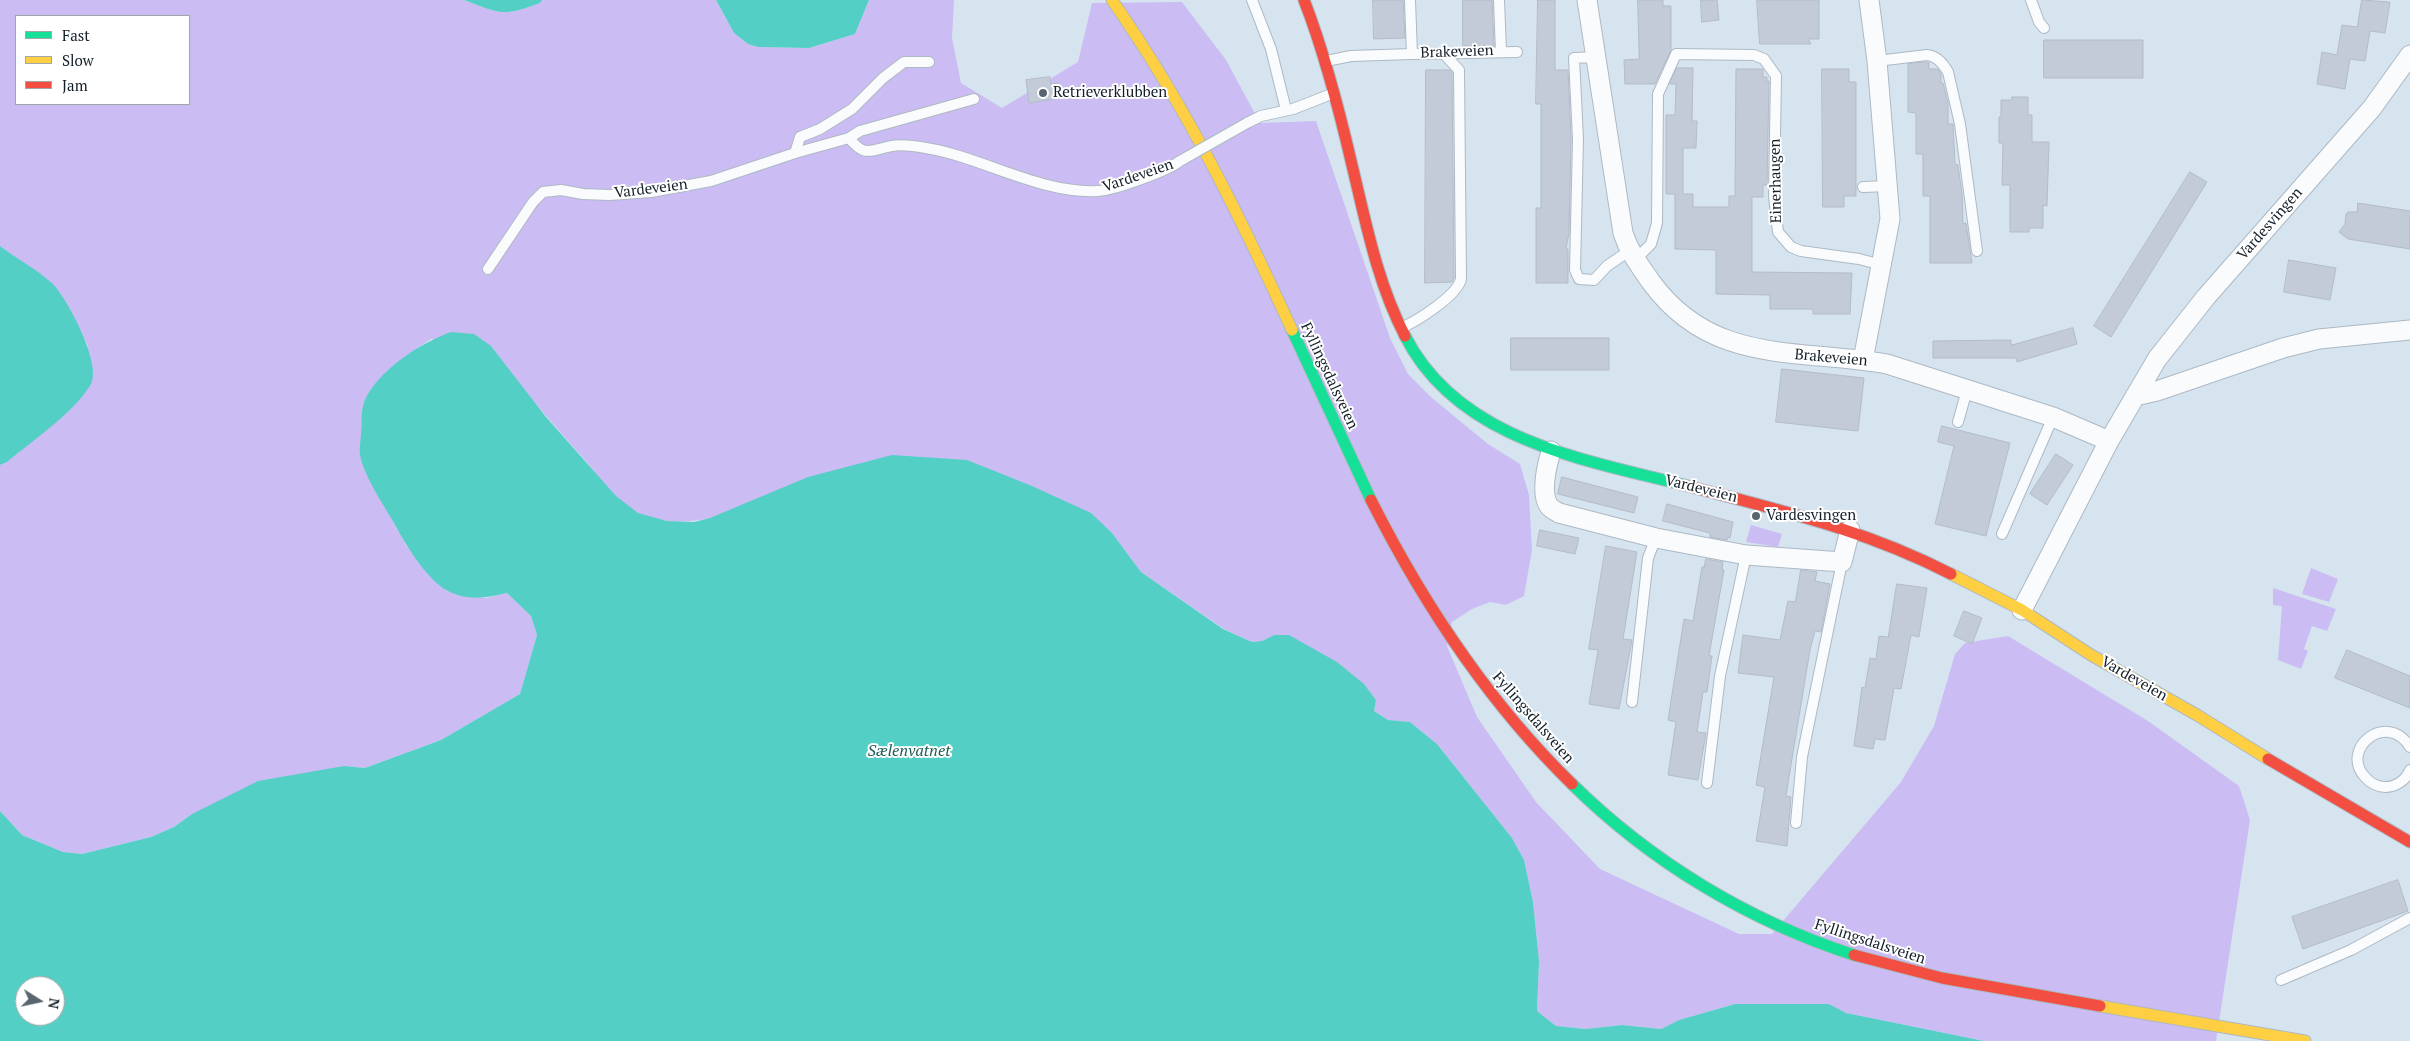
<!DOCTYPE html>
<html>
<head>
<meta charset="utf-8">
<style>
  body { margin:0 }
  #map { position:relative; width:2410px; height:1041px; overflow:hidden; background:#d6e4f0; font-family:"PT Serif",serif }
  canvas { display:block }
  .legend { position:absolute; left:15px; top:15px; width:175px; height:90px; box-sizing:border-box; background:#fff; border:1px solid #a1a6a9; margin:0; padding:6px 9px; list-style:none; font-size:15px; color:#142029 }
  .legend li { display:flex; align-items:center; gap:10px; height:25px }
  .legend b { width:25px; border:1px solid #a1a6a9 }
  .north { position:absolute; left:15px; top:976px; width:50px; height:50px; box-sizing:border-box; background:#fff; border:1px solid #a1a6a9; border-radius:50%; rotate:100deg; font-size:14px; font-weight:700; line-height:20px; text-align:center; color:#142029 }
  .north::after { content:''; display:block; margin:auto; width:18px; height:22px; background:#58656f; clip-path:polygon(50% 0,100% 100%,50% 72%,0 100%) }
</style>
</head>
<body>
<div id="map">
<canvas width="2410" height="1041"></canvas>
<ul class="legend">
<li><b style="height:6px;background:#16e098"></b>Fast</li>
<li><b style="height:6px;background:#ffcf43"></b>Slow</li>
<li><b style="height:6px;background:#f24e42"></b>Jam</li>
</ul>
<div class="north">N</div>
</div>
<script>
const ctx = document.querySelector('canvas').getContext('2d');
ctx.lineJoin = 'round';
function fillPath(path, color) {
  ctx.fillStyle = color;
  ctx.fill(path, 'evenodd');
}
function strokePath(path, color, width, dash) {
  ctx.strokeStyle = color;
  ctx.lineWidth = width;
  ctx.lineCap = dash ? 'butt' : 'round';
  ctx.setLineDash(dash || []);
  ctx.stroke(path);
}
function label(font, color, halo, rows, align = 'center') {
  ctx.font = font + ' "PT Serif",serif';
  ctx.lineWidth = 4;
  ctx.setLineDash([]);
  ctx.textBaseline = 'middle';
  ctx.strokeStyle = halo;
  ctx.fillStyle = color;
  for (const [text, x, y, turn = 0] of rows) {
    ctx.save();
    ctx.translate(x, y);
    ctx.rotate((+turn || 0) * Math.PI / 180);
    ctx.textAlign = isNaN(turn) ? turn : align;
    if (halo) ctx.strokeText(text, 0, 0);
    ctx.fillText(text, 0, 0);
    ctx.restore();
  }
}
const green = new Path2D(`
  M0 0H464C501 14 502 17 540 3L542 0H716L734 33 748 44 758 47 809 48 855 34 869 0H954L952 38 961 83 1002 108 1078 62 1092 3 1182 2 1226 60 1260 123 1316 121 1390 338 1408 374 1432 398 1488 444 1520 464 1529 495 1532 550 1524 596 1506 605 1490 602 1472 609 1452 622 1447 646 1477 717 1536 802 1600 869 1739 934H1772L1901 782 1934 726 1955 654 1965 643 2008 636 2148 721 2239 786 2250 820 2216 1041H1984L1845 1013 1829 1004H1735L1679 1020 1661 1029 1622 1025 1586 1029 1556 1026 1537 1011 1539 961 1533 902 1524 860 1512 838 1437 744 1410 722 1388 720 1374 711 1376 700C1347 661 1316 653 1274 635L1262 641 1252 642 1224 629 1141 572 1112 533 710 518C688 523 659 524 638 513 616 502 600 478 584 459 552 423 519 386 491 346L431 339 406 356 371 389 363 404 360 455 371 481 406 545 436 581 447 591 486 598 507 593 531 616 537 635 520 694 441 740 365 768 344 766 192 814 174 827 151 837 82 854 63 852 22 835 0 811V465L7 462 88 346 65 302 53 285 0 246ZM16 16H189V104H16Z
  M1751 525 1782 534 1778 547 1746 542Z
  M2311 568 2338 579 2329 602 2302 594Z
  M2273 588 2336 609 2327 631 2312 626 2304 649 2308 651 2301 669 2278 660 2282 606 2273 605Z`);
const water = new Path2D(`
  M464 0H542L540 3C502 17 501 14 464 0Z
  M716 0H869L855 34 809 48 758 47 748 44 734 33Z
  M0 246C17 259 38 270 53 284 68 300 102 364 91 384 73 414 33 440 7 462L0 465Z
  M451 332 474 334 491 346 546 417 616 496 638 513 667 521 694 522 710 518 808 477 892 455 967 460 1032 486 1091 513 1112 533 1141 572 1223 629 1252 642 1262 641 1274 635H1289L1337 662 1364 684 1376 700 1374 711 1388 720 1410 722 1437 744 1512 838 1524 860 1533 902 1539 961 1537 1011 1556 1026 1586 1029 1622 1025 1661 1029 1679 1020 1735 1004H1829L1846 1013 1984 1041H0V811L22 835 63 852 82 854 151 837 174 827 192 814 258 781 344 766 365 768 441 740 520 694 537 635 531 616 507 593C487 598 467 601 448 591 427 580 405 544 394 523 383 504 364 476 360 455 359 448 361 439 361 432 362 423 361 411 364 402 377 371 420 343 451 332ZM25 986H55V1016H25Z`);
const building = new Path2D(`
  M1373 0H1403L1405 38 1374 39Z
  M1463 0H1492L1494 46H1463Z
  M1538 0H1555V70H1568L1571 139 1569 233 1566 249H1568V283H1536V208H1541V104H1536Z
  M1638 0H1663V6H1671V50L1655 84H1625L1624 60 1639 59Z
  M1701 0H1717L1719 20 1702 22Z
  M1757 0H1819V39H1808L1811 44H1760Z
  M2362 0 2390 2 2385 33 2370 31 2365 61 2350 59 2345 89 2317 84 2322 52 2337 55 2342 25 2357 27Z
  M2044 40H2143V78H2044Z
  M1927 62 1929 63V69H1938L1941 74V83H1943L1948 103V124H1953L1955 164 1958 165 1962 194 1963 224 1966 223 1972 263H1930V196H1923V154H1916V113L1908 112V64Z
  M1677 68H1693L1692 121H1697L1696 148H1683V194H1693V207H1729V196H1735L1736 69H1763V77H1767V81H1769L1767 185H1763V197H1752V272L1852 273 1850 314H1813V309H1770V295L1716 294V250L1675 249V194H1666V115H1675L1676 84H1670Z
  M1822 69H1849V82H1856V196H1844V207H1823Z
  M1426 70H1450L1452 73 1454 278 1452 282 1425 283Z
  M1050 77 1051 84 1058 83 1060 98 1029 103 1026 80Z
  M2012 97H2028V115H2032V142H2049L2047 206 2043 205V228H2029V232H2010V185H2002L2003 143H1999V117H2001V100H2012Z
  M2190 172 2207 182 2111 337 2094 326Z
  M2358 203 2410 211V249L2348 239 2339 232 2345 224 2346 214 2348 212H2357Z
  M2289 260 2336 268 2330 300 2284 292Z
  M2073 328 2077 344 2017 362 2016 358H1933V341L2011 340V345Z
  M1511 338H1609V370H1511Z
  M1782 369 1864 378 1858 431 1776 422Z
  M1942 426 2010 443 1986 536 1935 524 1954 446 1938 442Z
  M2056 454 2073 465 2047 505 2030 494Z
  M1562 477 1638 497 1634 513 1558 494Z
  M1667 504 1733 522 1730 538 1728 537 1727 540 1710 537V533L1663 521Z
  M1540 530 1579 538 1575 554 1537 546Z
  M1606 546 1637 552 1623 639 1632 640 1619 709 1589 704 1598 650 1589 649Z
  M1706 559 1723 562 1722 570H1724L1709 656H1712L1707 692H1703L1697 732 1706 733 1698 780 1668 775 1676 722 1668 720 1684 619 1693 621 1702 567H1704Z
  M1801 570 1817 572 1815 581 1830 584 1821 632 1815 631 1810 650 1789 777 1786 796 1791 797 1787 846 1756 841 1765 787 1756 785 1774 677 1738 673 1743 635 1780 640 1788 601 1795 602Z
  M1897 584 1927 588 1919 637 1911 635 1901 689 1894 688 1885 740 1875 739 1873 749 1854 746 1862 687 1865 688 1870 658 1876 659 1879 636 1888 637Z
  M1964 611 1982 618 1972 644 1954 636Z
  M2347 650 2410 676V708L2335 678Z
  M2398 880 2408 911 2303 949 2292 917Z`);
const lane = new Path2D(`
  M1252 0 1271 49 1286 110
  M1499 0 1501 51
  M2031 0 2039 22 2044 28
  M1412 54 1517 52
  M1597 57 1574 58 1578 139 1575 270 1579 279 1594 280 1607 266 1629 251
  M1326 61 1351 56 1412 54 1410 0
  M1877 61 1927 55C1937 56 1943 63 1948 72L1960 124 1977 251
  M1247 123 1261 116 1293 109 1334 93
  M849 138 860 131 974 99
  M795 153 800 137 820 129 852 109 883 78 904 62H929
  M1863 187 1889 186
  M1635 260 1651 244 1657 223 1658 94 1676 54 1754 55 1764 59 1776 76 1774 196 1778 232 1791 247 1801 251 1859 259 1882 265
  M488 269 533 202 543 192 561 190 583 194 609 195 651 192 711 181 795 153 849 138C865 158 870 150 892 146 903 144 915 146 926 148 982 157 1040 194 1098 191 1115 190 1167 171 1180 161
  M1401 328C1417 321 1457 296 1461 279L1459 70 1443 53
  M1958 422 1967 390
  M2002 534 2053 417
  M1632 702 1648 558 1656 538
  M2410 747C2387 710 2339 749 2365 777 2370 783 2378 787 2385 787 2396 787 2406 780 2410 770
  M1707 783 1720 676 1746 555
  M1796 823 1802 757 1842 562
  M2281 980 2351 950 2410 918`);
const street = new Path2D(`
  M1587 0 1623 233C1629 252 1640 266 1651 282 1712 366 1798 348 1887 364L2053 417 2109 441
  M1863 360 1890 219 1877 61 1869 0
  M2135 396 2157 391 2283 348 2319 339 2410 330
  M1551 451C1547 465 1540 493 1549 506 1551 509 1556 511 1559 513L1656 538 1746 555 1842 562 1850 530
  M2022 610 2109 441 2157 359 2206 297 2372 108 2410 55`);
const fast = new Path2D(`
  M1292 330 1371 500
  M1405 336C1458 440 1582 459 1684 485
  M1572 784C1651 862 1749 921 1854 955`);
const slow = new Path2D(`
  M1112 0C1186 106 1238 212 1292 330
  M1951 574 2022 610 2091 655 2197 715 2268 759
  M2100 1006 2305 1041`);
const jam = new Path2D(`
  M1304 0C1325 54 1339 109 1352 165 1366 223 1377 282 1405 336
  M1684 485C1778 510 1864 529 1951 574
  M1371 500C1424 605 1488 702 1572 784
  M2268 759 2410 842
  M1854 955 1942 978 2100 1006`);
const laneBridge = new Path2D(`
  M1180 161 1247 123`);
const markers = [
  [1043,93,5,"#58656f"],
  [1756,516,5,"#58656f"]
];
const streetNames = [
  ["Brakeveien",1457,52,-2],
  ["Vardeveien",1138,176,-19],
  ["Einerhaugen",1776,181,-91],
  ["Vardeveien",651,189,-7],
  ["Vardesvingen",2270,224,-49],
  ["Brakeveien",1831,358,5],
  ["Fyllingsdalsveien",1329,376,65],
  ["Vardeveien",1701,489,14],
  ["Vardeveien",2134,679,30],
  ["Fyllingsdalsveien",1533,718,49],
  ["Fyllingsdalsveien",1870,942,18]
];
const poiNames = [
  ["Retrieverklubben",1053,93],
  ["Vardesvingen",1766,516]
];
const waterNames = [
  ["Sælenvatnet",909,751]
];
fillPath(green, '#cbbdf3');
fillPath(water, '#54cfc5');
fillPath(building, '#c2cbd7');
strokePath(building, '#b3bbc6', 1);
strokePath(lane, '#adb9c3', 12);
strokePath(street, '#adb9c3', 21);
strokePath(fast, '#adb9c3', 13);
strokePath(slow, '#adb9c3', 13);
strokePath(jam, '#adb9c3', 13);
strokePath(lane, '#f9fbfd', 10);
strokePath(street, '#f9fbfd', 19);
strokePath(fast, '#16e098', 11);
strokePath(slow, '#ffcf43', 11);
strokePath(jam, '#f24e42', 11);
strokePath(laneBridge, '#adb9c3', 12, []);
strokePath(laneBridge, '#f9fbfd', 10);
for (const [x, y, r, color] of markers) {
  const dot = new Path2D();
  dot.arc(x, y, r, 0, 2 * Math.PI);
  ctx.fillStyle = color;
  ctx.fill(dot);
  strokePath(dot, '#fff', 2);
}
label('15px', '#142029', '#fff', streetNames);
label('15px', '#142029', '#fff', poiNames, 'left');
label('italic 16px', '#1f5c54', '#fff', waterNames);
</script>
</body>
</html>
